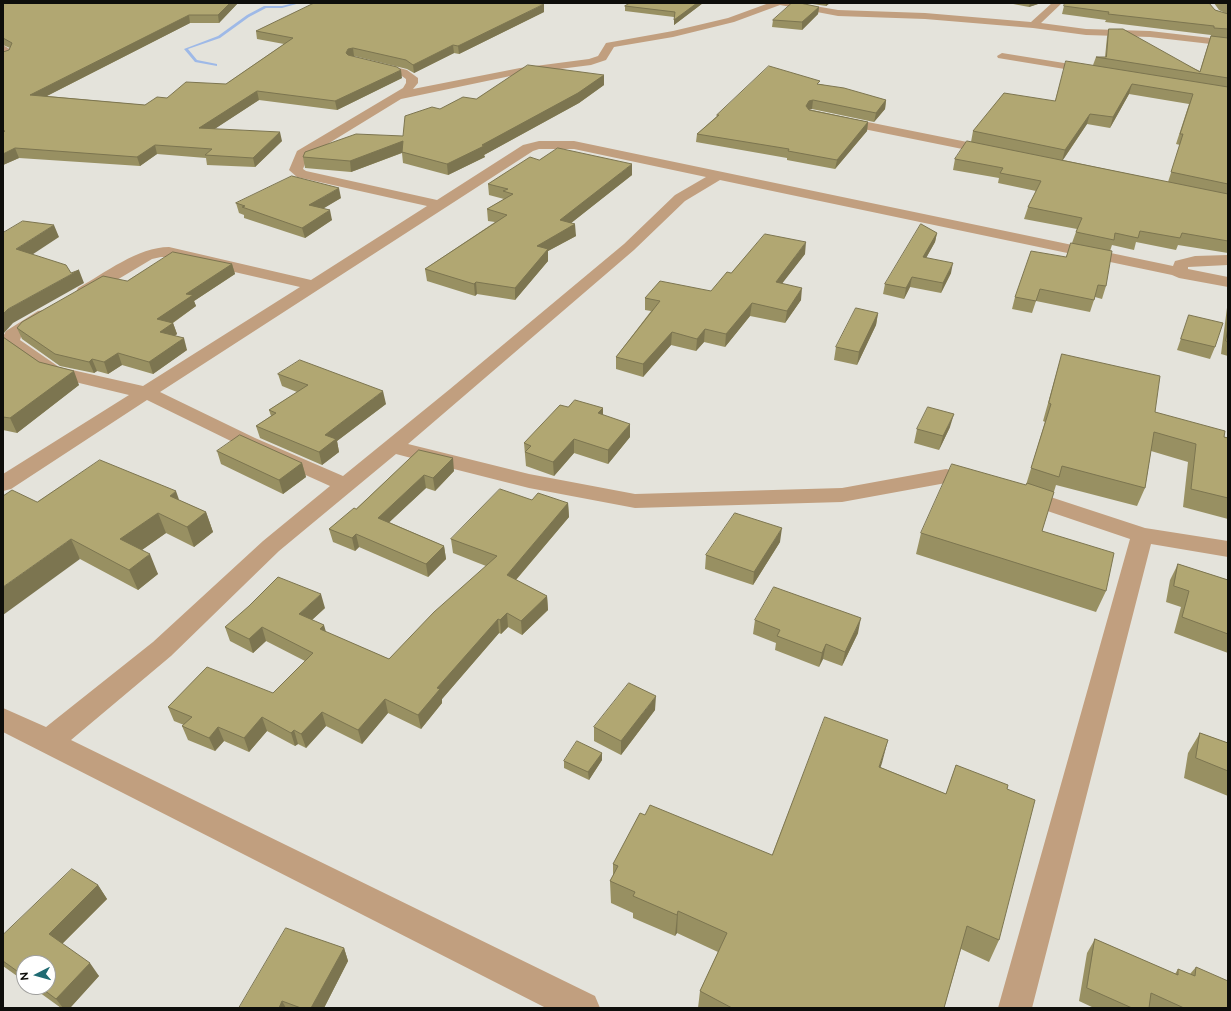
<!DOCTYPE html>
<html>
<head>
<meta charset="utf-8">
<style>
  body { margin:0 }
  #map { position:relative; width:1231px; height:1011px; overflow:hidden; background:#e4e3db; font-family:Raleway,sans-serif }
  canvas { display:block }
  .frame { position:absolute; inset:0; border:4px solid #0e0e0b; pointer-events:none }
  .north { position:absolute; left:16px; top:955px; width:40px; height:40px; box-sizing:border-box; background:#fff; border:1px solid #9f9f9d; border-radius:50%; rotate:264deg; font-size:11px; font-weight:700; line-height:16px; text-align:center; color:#0e0e0b }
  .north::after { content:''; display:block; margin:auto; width:14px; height:18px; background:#206b73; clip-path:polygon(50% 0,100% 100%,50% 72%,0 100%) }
</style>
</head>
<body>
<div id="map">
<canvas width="1231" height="1011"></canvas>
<div class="frame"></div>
<div class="north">N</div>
</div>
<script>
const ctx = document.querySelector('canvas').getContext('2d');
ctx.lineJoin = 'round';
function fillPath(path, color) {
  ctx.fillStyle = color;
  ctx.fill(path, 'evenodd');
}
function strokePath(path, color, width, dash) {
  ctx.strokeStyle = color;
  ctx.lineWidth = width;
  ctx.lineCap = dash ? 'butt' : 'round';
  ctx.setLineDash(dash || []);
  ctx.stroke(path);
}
const stream = new Path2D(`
  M294 3H300L282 8H266L249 17 220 38 188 49 197 60 217 64V66L195 62 184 49 218 36 247 15 264 6H282Z`);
const street = new Path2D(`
  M769 3H797L838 10 925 13 1031 22 1052 3H1062L1041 23 1086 29 1150 31 1228 40V46L1150 37 1086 35 1033 28 925 19 838 16 780 5 734 22 673 37 614 47 606 60 591 65 520 74 401 99 308 156 303 169 306 171 437 200 523 145 539 141H574L1173 266 1175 261 1195 256 1228 255V265L1188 267V269L1228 277V287L1179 278 1172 275 720 180 685 201 634 250 408 444 529 474 635 494 842 488 946 469 985 476 988 481 985 486 977 488 946 483 842 502 635 508 529 488 438 465 396 454 279 551 171 656 71 740 595 996 600 1008H546L3 732V708L46 727 153 642 263 541 330 486 241 446 147 400 11 489 3 491V474L129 395 46 375 5 346C1 341 3 336 6 331L38 311 44 310 50 311 53 315 50 319 21 337 20 340 59 367 143 386 300 287 169 257H161L152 259 90 296 84 297 78 296 76 292 78 288C105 273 138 247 169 247L311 280 427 206 297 177 289 170 297 151 403 88 406 83V79L399 74 369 66 368 64 369 62 373 61 407 70 418 78V83L413 89 520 68 589 59 598 56 606 43 673 31 728 18ZM539 149H574L706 177 675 195 624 244 450 389 343 476 255 438 160 392 533 151Z
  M3 45 13 51 11 57 3 61Z
  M1002 53 1095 68 1100 71 1095 74 998 58 997 56Z
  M838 116 992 147 997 148 998 151 997 154 992 155 834 123 832 120 834 117Z
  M1023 488 1145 528 1228 541V557L1151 544 1032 1008H998L1130 539 1015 500 1012 495 1015 490Z`);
const wall = new Path2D(`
  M3 3H238L219 23H190L47 96 145 105 167 98 226 84 284 44 257 39 256 31 544 12 459 54 454 53 414 73 407 69 354 56H352L402 78 337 110 259 100 214 129 282 141 255 167 207 165 206 158 157 154 140 166 19 158 3 165V52L9 50 10 48 3 45Z
  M630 3H703L674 25V17L625 11V6Z
  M705 3H715L714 4Z
  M806 3H830L826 6Z
  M1008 3H1041L1029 7Z
  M1214 3H1228V253L1178 245 1176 250 1136 242 1134 250 1112 245 1110 251 1106 286 1102 299 1095 297 1090 312 1036 301 1032 313 1012 309 1015 297 1066 257 1072 243 1077 229 1024 219 1028 207 1036 191 998 183 999 178 953 170 955 159 971 142 973 131 1055 101 1093 65 1096 57H1105L1107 37 1109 29 1200 71 1211 35 1105 22 1106 20 1062 14 1064 6 1215 10 1225 13 1219 10ZM1129 94 1189 104 1176 144 1180 145 1168 182 1063 160 1087 124 1110 128Z
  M819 7 818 14 802 30 772 27 773 20Z
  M820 84 886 100 885 109 874 122 812 109H808L868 122 867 131 835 169 787 160V158L696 142 697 134 717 116V115Z
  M604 85 579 103 484 155 485 157 448 175 403 163 402 153 351 172 305 168 303 157 403 136 440 109 476 99Z
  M539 160 632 175 571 223 576 236 548 251V261L515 300 477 294 475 296 427 281 425 269 495 222 488 221 487 209 504 199 489 195 488 184Z
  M341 198 323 208 332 220 305 238 244 218V215L239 213 236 203Z
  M937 233 935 242 926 258 951 273 941 293 910 287 904 299 883 294 885 284Z
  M805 254 782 283 801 300 785 323 750 316 725 347 704 342 696 351 671 345 643 377 616 369V357L651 311 645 310V298L711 291 731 273Z
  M232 264 235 274 194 301 196 306 173 323 177 334 175 336 187 350 153 374 122 365 108 374 97 371 94 373 60 366 22 339 17 328 127 281Z
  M1228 300V356L1221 354Z
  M878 313 876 325 857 365 834 360 836 347Z
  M1189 315 1215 347 1210 359 1177 350Z
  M3 337 39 362 79 385 17 433 3 430Z
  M1062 354 1155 412 1228 438V519L1183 507 1188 462 1151 451 1145 488 1137 506 1056 485 1042 531 1106 591 1096 612 916 554 921 533 1026 485 1045 422 1043 421 1057 371Z
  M278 374 386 404 337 441 339 452 322 465 260 438 256 426 271 416 269 410 297 392 282 386Z
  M568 407 603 415 630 437 608 464 574 453 554 476 526 466 524 443Z
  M950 427 939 450 914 443 917 429Z
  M419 450 454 471 435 491 426 488 389 522 444 546 446 559 428 577 359 547 355 551 333 542 329 529 356 509Z
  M217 451 302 463 306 477 283 494 221 464Z
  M179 500 206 512 213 532 194 547 166 533 142 550 158 574 138 590 80 559 37 502Z
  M532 500 568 503 569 517 516 580 547 596 548 610 522 635 508 627 501 634 499 633 442 699V703L421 729 388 713 362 744 326 726 306 748 298 744 295 746 267 731 249 752 224 741 215 751 188 740 182 726 184 725 174 721 168 707 273 693 305 661 266 641 253 653 230 641 225 627 325 608 312 620 326 632 389 659 486 566 453 553 451 539Z
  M780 542 753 585 705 569 706 555Z
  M1178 564 1228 580V653L1174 633 1181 607 1166 602 1170 580Z
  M755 620 858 633 842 666 823 659 819 667 775 650 776 643 753 634Z
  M655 710 621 755 594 741V727Z
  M1200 733 1228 743V796L1184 778 1188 753Z
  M602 753V760L589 780 564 768V761Z
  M956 765 1007 789 999 940 989 962 961 949 944 1008H698L700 991 718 952 677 933 675 936 633 918V913L611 903 610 881 613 876V864L772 855 880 767 946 794Z
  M98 885 107 899 62 944 99 976 70 1008H61L32 987H48L24 963V981L3 966V935Z
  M1095 939 1175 974 1178 969 1190 974 1196 967 1228 1008H1094L1079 1001 1087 953Z
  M344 948 348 961 324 1008H239Z`);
const shadedWall = new Path2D(`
  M230 3H238L219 23 218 15Z
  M697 3H703L674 25V20Z
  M826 3H830L826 6Z
  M1030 3H1041L1029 7Z
  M544 4V12L459 54 458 46Z
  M819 7 818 14 802 30V22Z
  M189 15 190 23 33 103 30 95Z
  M453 45 454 53 414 73 413 65Z
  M353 48 354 56 350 57 346 53 348 49Z
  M401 70 402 78 337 110 335 101Z
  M604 75V85L579 103 484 155 485 157 448 175 447 164 482 145Z
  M1132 84 1129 94 1110 128 1113 117Z
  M257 91 259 100 201 138 199 128Z
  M813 100 812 109 808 110 806 106 809 101Z
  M886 100 885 109 874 122 876 113Z
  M1090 114 1087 124 1062 161 1065 150Z
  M868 122 867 131 835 169 837 160Z
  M280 132 282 141 255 167 253 158Z
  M403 141 404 152 351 172 350 161Z
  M155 145 157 154 140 166 137 157Z
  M15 148 19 158 3 165V154Z
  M632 164V175L561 231 560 220Z
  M339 188 341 198 311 216 309 205Z
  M330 210 332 220 305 238 302 228Z
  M575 224 576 236 548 251V261L515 300V288L537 246Z
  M54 225 59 237 21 262 16 249Z
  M937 233 935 242 921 267 923 257Z
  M806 242 805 254 774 294 776 282Z
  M953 263 951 273 941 293 943 283Z
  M232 264 235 274 194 301 196 306 161 331 157 319 186 294Z
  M79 270 84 283 13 323 4 333 3 335V314L8 309Z
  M912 277 910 287 904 299 906 288Z
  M476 282 477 294 475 296 474 284Z
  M802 288 801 300 785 323 787 311Z
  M752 303 750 316 725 347 726 334Z
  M878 313 876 325 857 365 859 352Z
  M173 323 177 334 164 344 160 332Z
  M705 329 704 342 696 351 697 339Z
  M672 332 671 345 643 377V364Z
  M184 338 187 350 153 374 149 362Z
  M118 353 122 365 108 374 104 362Z
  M92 359 97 371 94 373 89 362Z
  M74 371 79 385 17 433 10 418Z
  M383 391 386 404 337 441 339 452 322 465 319 452 325 435Z
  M603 408V421L598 413Z
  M954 414 950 427 939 450 943 436Z
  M630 424V437L608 464V450Z
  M574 439V453L554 476 553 462Z
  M453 458 454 471 435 491 433 478Z
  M302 463 306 477 283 494 279 480Z
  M424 475 426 488 380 531 378 518Z
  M176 491 183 511 170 496Z
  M568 503 569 517 508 589 507 575Z
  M206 512 213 532 194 547 187 527Z
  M158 513 166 533 129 559 120 539Z
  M782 528 780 542 753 585 754 572Z
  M356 534 359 547 355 551 352 538Z
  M71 539 80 559 3 615V587Z
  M444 546 446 559 428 577 426 564Z
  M150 554 158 574 138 590 129 570Z
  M321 594 325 608 303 628 299 614Z
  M547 596 548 610 522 635 521 621Z
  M507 613 508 627 501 634 500 620Z
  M861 618 858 633 842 666 845 652Z
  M498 619 499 633 442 699V703L421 729 418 715 437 688Z
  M324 625 328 639 320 629Z
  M262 627 266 641 253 653 249 639Z
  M826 644 823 659 819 667 822 653Z
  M656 696 655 710 621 755V741Z
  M385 699 388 713 362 744 358 730Z
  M322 712 326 726 306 748 301 734Z
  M262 717 267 731 249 752 244 738Z
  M218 727 224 741 215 751 209 738Z
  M294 730 298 744 295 746 291 733Z
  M888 740 882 763 873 790 879 767Z
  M602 753V760L589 780 588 772Z
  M98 885 107 899 58 948 49 934Z
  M678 911 677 933 675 936 677 915Z
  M344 948 348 961 324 1008H311Z
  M90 963 99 976 70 1008H63L56 999Z
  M282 1001 286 1008H279Z`);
const building = new Path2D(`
  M3 3H230L218 15H189L30 95 145 105 157 97 167 98 186 82 226 84 293 38 256 31 314 3H532L544 4 458 46 453 45 413 65 406 60 353 48 348 49 346 53 348 55 397 67 401 70 335 101 257 91 199 128 280 132 253 158 205 155 212 149 155 145 137 157 15 148 3 154V132L5 131H3V52L9 50 12 43 3 38Z
  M630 3H697L674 20 675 12 625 6Z
  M792 3H800L819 7 802 22 773 20Z
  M1065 3H1209L1215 10 1228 14V29L1214 28V26L1108 14 1109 12 1064 6Z
  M1109 29H1123L1200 72 1211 36 1228 38V78L1096 57H1106Z
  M1066 61 1228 87V184L1171 172 1183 134H1180L1193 94 1132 84 1113 117 1090 114 1065 150 973 131 1004 93 1055 101Z
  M528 65 604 75 578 93 482 145 484 146 447 164 402 152 403 141 350 161 303 157 305 152 356 134 403 136 405 116 432 107 440 109 463 97 476 99Z
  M769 66 820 81 817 84 844 88 886 100 876 113 813 100 809 101 806 106 809 110 868 122 837 160 788 151 789 149 697 134 719 115H717Z
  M967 141 1228 194V241L1182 233 1180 238 1140 231 1138 238 1115 233 1114 240 1076 232 1082 218 1028 207 1041 181 1000 173 1003 168 955 159Z
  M558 148 632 164 560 220 575 224 537 246 548 249 515 288 476 282 474 284 425 269 507 215 487 209 513 194 503 191 508 189 488 184 530 157 539 160Z
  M292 176 339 188 309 205 330 210 302 228 242 207 245 206 236 203Z
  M23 221 54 225 16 249 66 265 71 273 79 270 8 309 3 314V233Z
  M921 224 937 233 923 257 953 263 943 283 912 277 906 288 885 284Z
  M765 234 806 242 776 282 802 288 787 311 752 303 726 334 705 329 697 339 672 332 643 364 616 357 660 301 645 298 660 281 711 291 727 272 731 273Z
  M1071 243 1112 251 1106 286 1098 285 1094 300 1040 289 1036 301 1015 297 1031 251 1066 257Z
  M173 252 232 264 186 294 193 295 157 319 173 323 160 332 184 338 149 362 118 353 104 362 92 359 89 362 55 354 17 328 22 322 103 276 127 281Z
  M856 308 878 313 859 352 836 347Z
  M1189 315 1223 323 1215 347 1181 339Z
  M1228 328V342L1226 341Z
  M3 337 39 362 74 371 10 418 3 417Z
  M1062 354 1160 376 1155 412 1225 431 1224 437 1228 438V498L1191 489 1196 444 1154 432 1145 488 1062 466 1059 477 1031 468 1051 404 1049 403Z
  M300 360 383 391 325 435 336 439 319 452 256 426 276 413 269 410 308 385 278 374Z
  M575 400 603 408 598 413 630 424 608 450 574 439 553 462 525 452 531 446 524 443 560 405 568 407Z
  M928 407 954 414 943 436 917 429Z
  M240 435 302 463 279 480 217 451Z
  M419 450 453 458 433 478 424 475 378 518 444 546 426 564 356 534 352 538 329 529 354 508 356 509Z
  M100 460 176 491 170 496 206 512 187 527 158 513 120 539 150 554 129 570 71 539 3 587V496L12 490 37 502Z
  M952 464 1026 485 1027 483 1054 492 1042 531 1114 553 1106 591 921 533Z
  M500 489 532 500 538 493 568 503 507 575 547 596 521 621 507 613 500 620 498 619 437 688 440 689 418 715 385 699 358 730 322 712 301 734 294 730 291 733 262 717 244 738 218 727 209 738 182 726 192 717 168 707 207 667 273 693 313 653 262 627 249 639 225 627 249 606 278 577 321 594 299 614 324 625 320 629 389 659 434 612 497 556 451 539Z
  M735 513 782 528 754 572 706 555Z
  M1178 564 1228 580V634L1182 617 1189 591 1174 586Z
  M774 587 861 618 845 652 826 644 822 653 777 636 780 630 755 620Z
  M629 683 656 696 621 741 594 727Z
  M825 717 888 740 879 767 946 794 956 765 1008 785 1007 789 1035 800 999 940 967 926 944 1008H732L700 991 727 933 678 911 677 915 633 896 635 892 610 881 618 866 613 864 640 813 645 815 650 805 772 855Z
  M1200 733 1228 743V771L1196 758Z
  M577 741 602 753 588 772 564 761Z
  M72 869 98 885 49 934 90 963 56 999 40 987H48V963H24V976L3 961V935Z
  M286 928 344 948 311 1008H301L282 1001 279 1008H239Z
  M1095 939 1178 975V969L1195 976 1196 967 1228 981V1008H1184L1151 993 1149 1008H1132L1087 988Z`);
fillPath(stream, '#9eb9e7');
fillPath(street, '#c19f7f');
fillPath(wall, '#989062');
fillPath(shadedWall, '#7c7550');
fillPath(building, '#b1a772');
strokePath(building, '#7c7550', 1);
</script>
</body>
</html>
